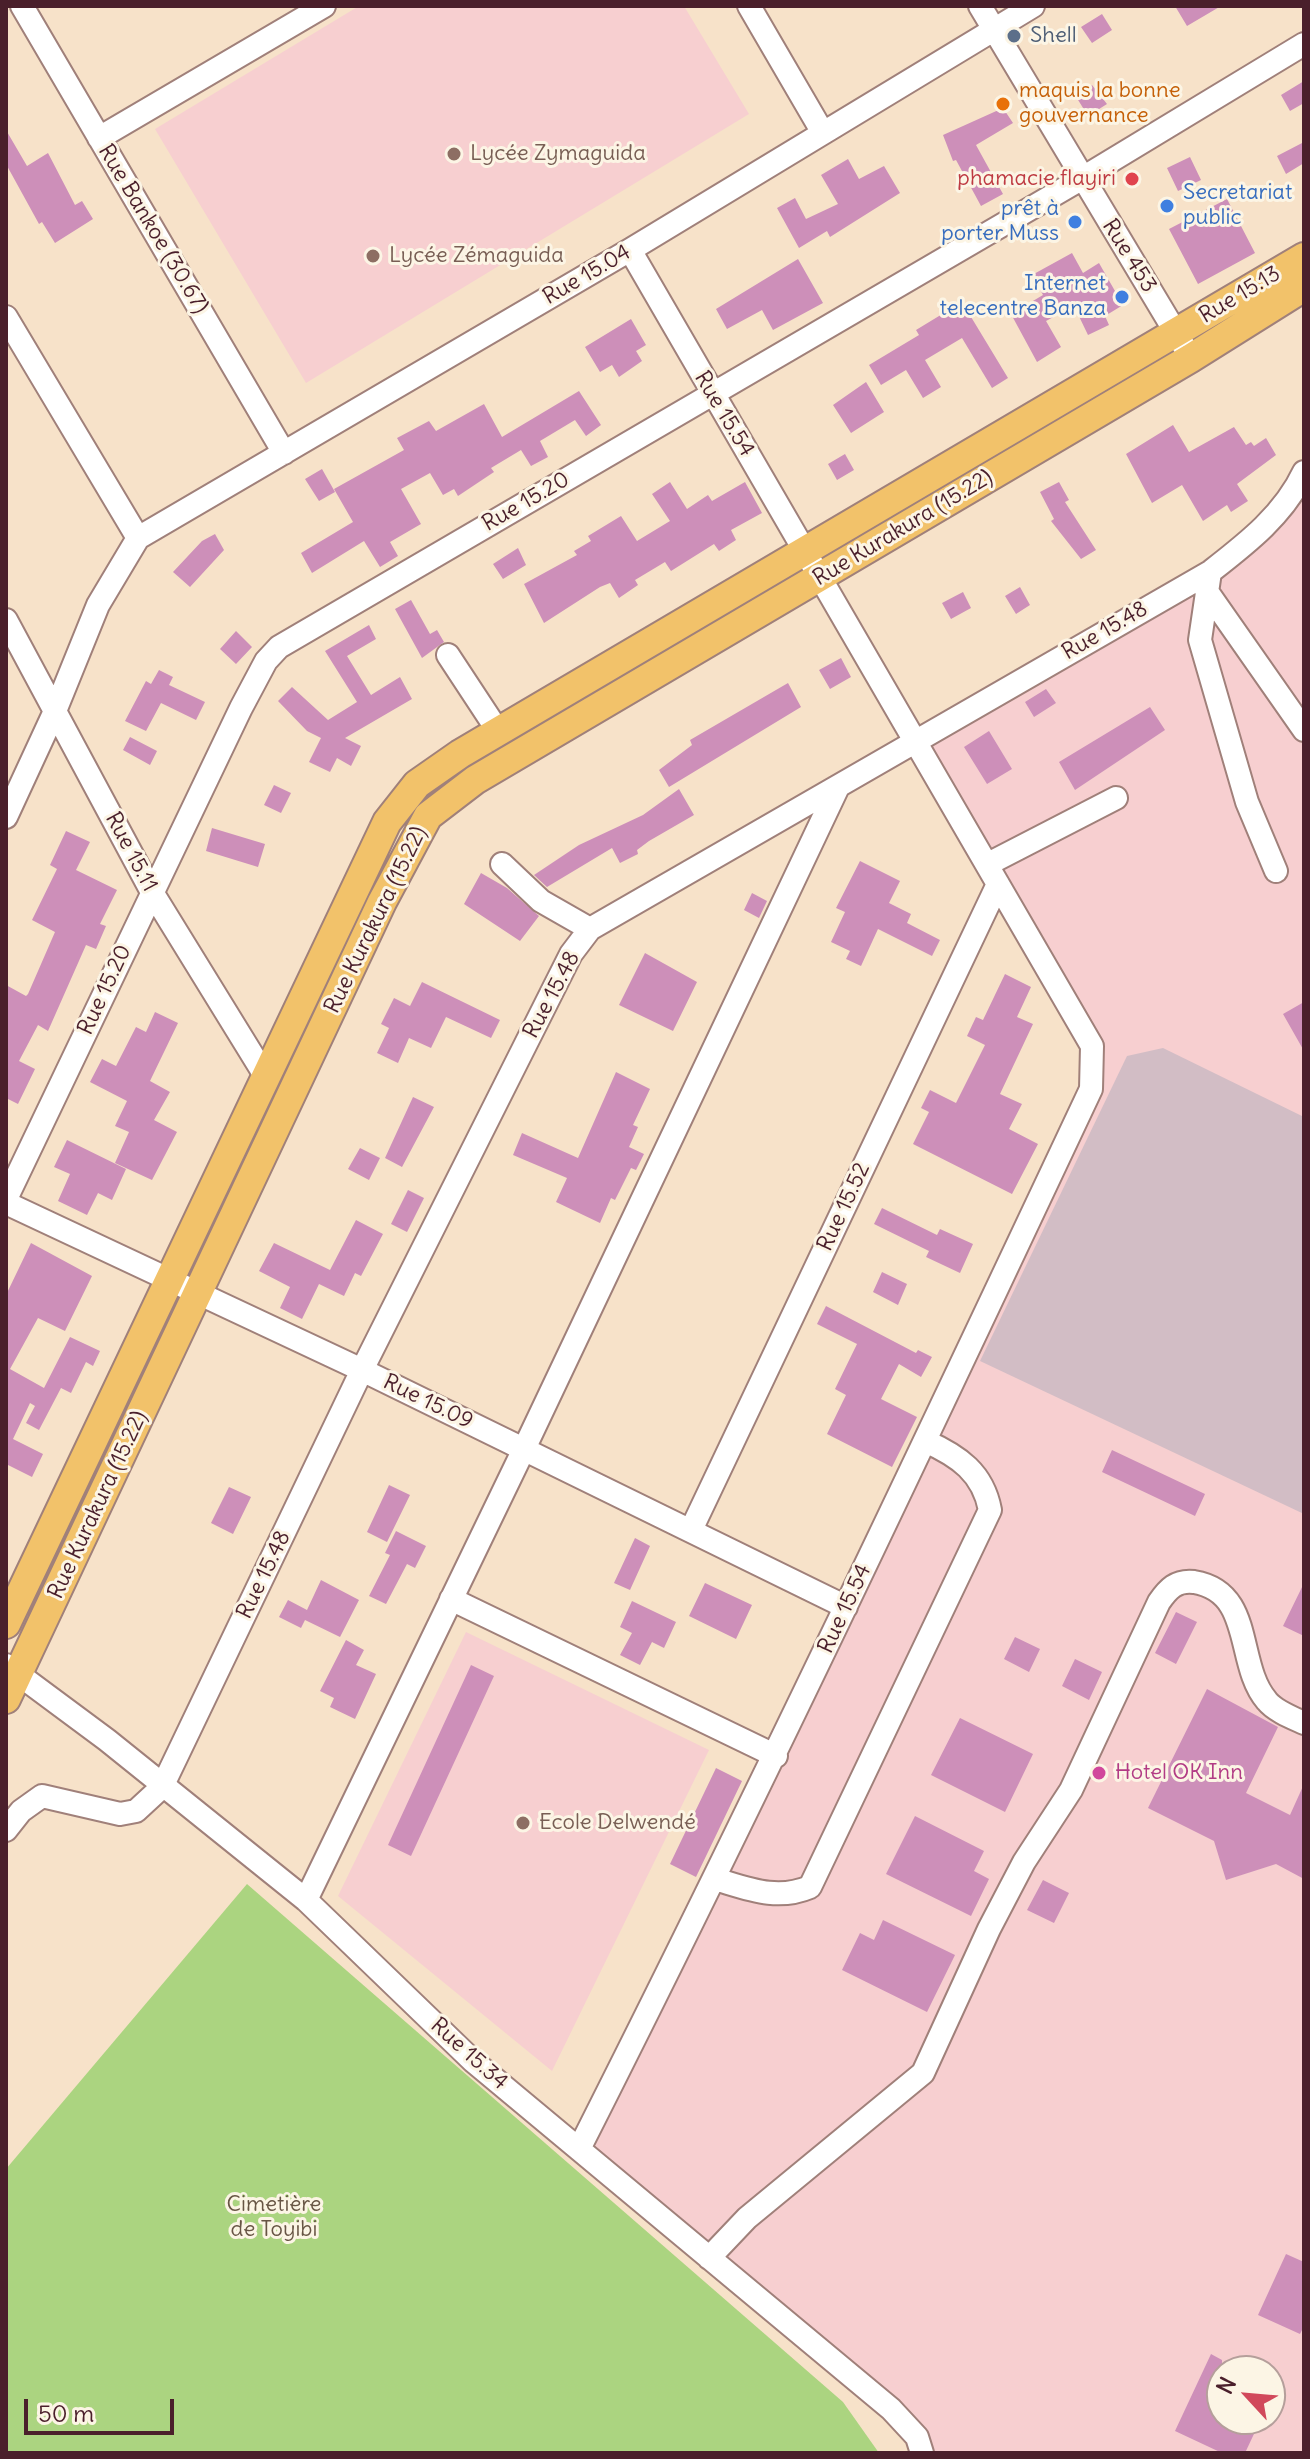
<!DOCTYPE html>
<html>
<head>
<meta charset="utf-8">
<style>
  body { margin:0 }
  #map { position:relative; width:1310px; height:2459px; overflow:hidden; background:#f7e2c9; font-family:Delius,sans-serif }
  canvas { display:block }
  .frame { position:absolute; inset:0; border:8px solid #4a1f2b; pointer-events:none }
  .north { position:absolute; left:1206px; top:2355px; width:80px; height:80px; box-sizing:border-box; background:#fcf5e5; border:2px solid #b59f9b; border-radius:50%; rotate:296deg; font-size:22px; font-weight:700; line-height:32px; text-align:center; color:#4a1f2b }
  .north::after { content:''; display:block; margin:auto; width:28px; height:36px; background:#d1495b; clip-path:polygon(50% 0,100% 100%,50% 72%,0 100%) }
  .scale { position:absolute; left:24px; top:2399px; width:150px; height:36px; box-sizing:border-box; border:4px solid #4a1f2b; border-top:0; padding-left:10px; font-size:24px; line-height:28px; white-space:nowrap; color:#4a1f2b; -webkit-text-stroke:6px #fcf5e5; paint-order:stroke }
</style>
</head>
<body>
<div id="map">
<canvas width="1310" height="2459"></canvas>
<div class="frame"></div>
<div class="north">N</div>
<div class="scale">50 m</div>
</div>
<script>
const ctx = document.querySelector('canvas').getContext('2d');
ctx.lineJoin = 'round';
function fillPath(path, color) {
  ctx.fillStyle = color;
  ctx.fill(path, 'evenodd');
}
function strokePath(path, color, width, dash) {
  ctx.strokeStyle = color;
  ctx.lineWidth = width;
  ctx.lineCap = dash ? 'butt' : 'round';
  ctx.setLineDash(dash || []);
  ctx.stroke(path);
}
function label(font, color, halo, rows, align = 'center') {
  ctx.font = font + ' Delius,sans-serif';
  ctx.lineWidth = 6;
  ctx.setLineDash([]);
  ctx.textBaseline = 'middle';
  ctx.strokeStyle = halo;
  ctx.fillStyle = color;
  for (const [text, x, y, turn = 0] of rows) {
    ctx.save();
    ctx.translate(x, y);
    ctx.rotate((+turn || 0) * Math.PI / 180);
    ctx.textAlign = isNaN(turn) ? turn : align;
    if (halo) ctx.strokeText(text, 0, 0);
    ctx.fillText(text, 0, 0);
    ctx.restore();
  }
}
const built = new Path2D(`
  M359 6H684L749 114 306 383 155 129Z
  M1304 464V2453H922L917 2437 579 2149 1095 1062 914 740 1239 542 1264 510 1297 480ZM1222 2371H1270V2419H1222Z
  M466 1632 709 1750 552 2071 338 1896Z`);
const industrial = new Path2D(`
  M1163 1048 1304 1117V1514L980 1361 1127 1056Z`);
const green = new Path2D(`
  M247 1884 843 2402 879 2453H6V2169Z`);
const building = new Path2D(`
  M1175 6H1221L1187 26Z
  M1102 14 1112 30 1092 43 1081 27Z
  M1304 81V103L1290 111 1281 95Z
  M1092 85 1107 104 1088 116 1075 95Z
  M1003 108 1013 123 976 145 1003 194 981 206 956 160 953 161 943 135Z
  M6 130 27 166 48 153 75 205 82 201 93 219 55 243 42 222 39 224 6 164Z
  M1304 142V163L1286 174 1277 156Z
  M1190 157 1201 180 1178 191 1167 168Z
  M848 159 859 179 884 166 900 193 830 237 827 231 799 248 777 208 795 198 806 219 838 204 821 175Z
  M1227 199 1255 253 1198 284 1169 229Z
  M1072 253 1083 273 1099 263 1123 305 1105 316 1109 325 1088 335 1074 306 1046 321 1061 347 1037 362 1011 314 1043 295 1032 275Z
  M798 259 823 303 773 330 762 310 727 329 716 309Z
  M962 302 1008 378 992 388 962 338 925 360 941 387 923 398 906 370 881 385 869 365 919 335 916 330Z
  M631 319 646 345 636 351 642 361 619 377 612 365 600 372 585 347Z
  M866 382 884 412 851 433 833 405Z
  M579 391 601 425 586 436 575 420 540 441 548 457 531 466 521 450 491 468 494 472 458 496 454 489 443 495 430 473 401 489 421 524 390 542 398 556 380 567 364 541 312 573 301 553 353 522 334 489 404 450 397 438 429 421 436 431 484 404 502 437Z
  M1173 425 1189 452 1234 427 1246 445 1251 442 1254 446 1266 438 1276 455 1237 484 1248 501 1231 512 1227 505 1203 521 1182 485 1152 503 1126 454Z
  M845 454 854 470 837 480 828 464Z
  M322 469 335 492 319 501 305 479Z
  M670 482 687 509 708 495 712 501 745 482 762 513 731 530 736 540 719 551 714 544 671 571 665 562 635 580 638 585 619 598 610 583 600 587 544 623 524 584 577 555 574 551 591 541 588 536 621 516 637 541 670 521 652 494Z
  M1059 482 1069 500 1065 502 1096 550 1081 559 1051 521 1054 519 1040 492Z
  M215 534 224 550 190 587 173 572 202 541Z
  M518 548 526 565 503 579 493 564Z
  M1020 587 1030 605 1016 614 1005 596Z
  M963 592 971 608 951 619 942 603Z
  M411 600 430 634 437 630 444 642 422 658 395 609Z
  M369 625 376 639 347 656 371 695 400 677 412 699 345 738 361 746 351 766 337 758 330 772 309 762 321 738 307 731 278 701 292 687 328 720 357 702 325 651Z
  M236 631 252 647 236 664 220 649Z
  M841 658 851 677 830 689 819 670Z
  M159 670 173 677 169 685 205 702 196 720 161 703 146 731 125 721 146 681 151 684Z
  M788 683 801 707 669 787 659 770 692 745 690 740Z
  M1046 689 1056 703 1034 717 1025 702Z
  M1150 707 1165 730 1075 790 1059 762Z
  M989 731 1012 769 987 784 964 747Z
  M130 737 157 751 150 765 123 750Z
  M274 785 291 793 281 813 264 805Z
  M679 789 694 815 649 841 637 850 638 854 620 863 612 848 547 887 534 875 579 845 643 815Z
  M212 828 265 844 258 867 206 851Z
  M66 831 90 842 76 870 117 890 100 924 106 926 96 949 86 945 48 1031 38 1025 19 1061 35 1069 18 1104 6 1098V985L26 996 28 994 55 932 32 920 57 869 50 865Z
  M860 861 900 881 889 903 911 914 907 923 940 940 932 956 878 929 861 966 846 959 850 951 831 942 845 912 836 908Z
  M481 873 507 888 539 916 520 941 464 904Z
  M752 893 767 901 759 918 744 910Z
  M645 953 697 982 673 1031 619 1005Z
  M1005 974 1031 987 1017 1017 1033 1024 1000 1094 1022 1104 1009 1129 1038 1144 1012 1194 913 1144 929 1112 921 1108 930 1090 956 1103 985 1045 967 1036 976 1017 983 1020Z
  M422 982 500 1020 491 1038 446 1017 431 1048 409 1038 398 1063 377 1053 389 1028 381 1024 394 998 410 1006Z
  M1304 1002V1051L1283 1014Z
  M155 1012 178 1023 150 1081 170 1092 154 1120 177 1132 152 1180 115 1163 129 1132 115 1126 127 1101 90 1082 102 1059 116 1066 136 1027 146 1032Z
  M616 1072 650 1089 633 1125 638 1127 629 1147 644 1154 636 1170 631 1168 615 1200 611 1198 600 1223 556 1202 567 1178 513 1155 522 1133 578 1158Z
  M413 1097 434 1107 402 1167 385 1158Z
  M67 1140 126 1169 112 1200 98 1193 87 1215 58 1201 70 1174 54 1167Z
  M360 1148 380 1158 369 1180 348 1169Z
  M408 1190 424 1198 407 1232 391 1224Z
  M882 1208 937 1235 940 1229 973 1244 960 1273 926 1257 929 1251 874 1224Z
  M356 1220 383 1234 361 1276 355 1273 344 1296 319 1284 302 1319 280 1308 290 1287 259 1271 274 1243 330 1270Z
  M31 1243 92 1276 65 1331 38 1318 10 1369 44 1388 70 1337 100 1351 93 1366 86 1362 71 1393 61 1388 39 1430 26 1423 35 1406 30 1403 13 1439 43 1454 32 1477 6 1464V1295Z
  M882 1272 907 1284 898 1305 873 1292Z
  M826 1306 916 1353 918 1350 932 1357 921 1377 899 1364 881 1399 917 1417 892 1467 827 1434 846 1395 835 1389 857 1344 817 1324Z
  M1112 1450 1205 1494 1195 1516 1102 1472Z
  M389 1485 410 1495 387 1542 367 1532Z
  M229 1487 251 1497 233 1534 211 1523Z
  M396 1531 426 1546 415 1568 407 1564 386 1604 369 1596 390 1555 385 1553Z
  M635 1538 650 1546 630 1590 614 1583Z
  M321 1580 359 1600 340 1637 305 1620 301 1628 279 1617 288 1600 307 1610Z
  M705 1583 752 1605 736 1639 689 1616Z
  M1304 1583V1636L1283 1626Z
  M632 1601 676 1622 664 1648 652 1642 640 1665 620 1655 632 1633 620 1627Z
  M1176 1612 1197 1622 1176 1664 1155 1653Z
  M1015 1637 1040 1649 1029 1672 1004 1659Z
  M346 1640 364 1650 356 1665 376 1674 355 1719 330 1707 334 1698 320 1691Z
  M1075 1659 1102 1672 1089 1700 1062 1686Z
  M471 1665 494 1676 411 1856 388 1845Z
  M1207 1689 1278 1727 1246 1793 1290 1815 1304 1784V1879L1276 1864 1226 1880 1214 1841 1148 1808Z
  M960 1718 1033 1754 1005 1812 931 1775Z
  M716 1768 742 1781 696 1877 670 1864Z
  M915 1816 984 1851 974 1871 989 1879 971 1916 886 1874Z
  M1043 1880 1069 1893 1054 1923 1027 1910Z
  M883 1920 955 1955 927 2012 842 1970 860 1933 874 1940Z
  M1286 2254 1304 2262V2326L1300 2334 1258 2315Z
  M1211 2354 1222 2360V2419H1261L1245 2453H1222L1175 2431Z`);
const minor = new Path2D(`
  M22 6 284 453
  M749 6 823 133
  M980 6 1191 358
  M99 138 324 6
  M6 317 138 538
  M1210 572 1200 640 1247 802 1276 871
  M1206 590 1304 730
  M6 620 152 892 266 1077
  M448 655 498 731
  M6 817 55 711 98 605 138 538 630 250 1033 6
  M502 864 541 901 590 929
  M988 864 1116 798
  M6 1199 241 708 266 661 279 647 1081 179 1304 44
  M6 1203 362 1370 846 1607
  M691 1530 998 884
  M451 1599 776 1756
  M6 1665 107 1740 306 1900 473 2061 891 2409 917 2437 922 2453
  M6 1830 21 1811 42 1796 120 1814 136 1811 162 1787 362 1370 571 954 590 929 1210 572C1246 544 1284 515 1304 472
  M715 1879C749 1889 777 1901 810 1887L990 1510C983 1473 959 1456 925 1441
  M306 1900 524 1449 838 787
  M579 2149C756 1799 924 1444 1091 1089L1092 1046 630 250
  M709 2258 747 2218 923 2073 989 1929 1024 1862 1071 1790 1159 1602C1168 1589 1176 1580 1194 1582 1255 1592 1235 1664 1267 1701 1275 1711 1293 1718 1304 1723`);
const major = new Path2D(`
  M6 1624 387 822 417 784 460 754 1304 257
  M6 1699 382 902 428 816 475 780 1191 358 1304 287`);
const markers = [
  [1014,36,8,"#5c6f8a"],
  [1003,104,8,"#e8710a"],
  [454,154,8,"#8d6e63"],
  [1132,179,8,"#e0444e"],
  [1167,206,8,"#3f7fe0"],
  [1075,222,8,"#3f7fe0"],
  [373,256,8,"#8d6e63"],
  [1122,297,8,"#3f7fe0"],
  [1099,1773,8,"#d1479c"],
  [523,1823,8,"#8d6e63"]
];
const serviceNames = [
  ["Shell",1030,36]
];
const foodNames = [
  ["maquis la bonne",1019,91],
  ["gouvernance",1019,116]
];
const educationNames = [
  ["Lycée Zymaguida",470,154],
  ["Lycée Zémaguida",389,256],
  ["Ecole Delwendé",539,1823]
];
const healthNames = [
  ["phamacie flayiri",1116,179]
];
const shopNames = [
  ["Secretariat",1183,193,"left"],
  ["public",1183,218,"left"],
  ["prêt à",1059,209],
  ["porter Muss",1059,234],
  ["Internet",1106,284],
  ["telecentre Banza",1106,309]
];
const streetNames = [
  ["Rue Bankoe (30.67)",153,229,59],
  ["Rue 453",1129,256,58],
  ["Rue 15.04",587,275,-30],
  ["Rue 15.13",1240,295,-31],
  ["Rue 15.54",724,414,59],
  ["Rue 15.20",526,502,-30],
  ["Rue Kurakura (15.22)",903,528,-31],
  ["Rue 15.48",1105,631,-30],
  ["Rue 15.11",131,852,62],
  ["Rue Kurakura (15.22)",376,920,-64],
  ["Rue 15.20",105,990,-65],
  ["Rue 15.48",552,995,-62],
  ["Rue 15.52",844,1207,-65],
  ["Rue 15.09",428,1402,26],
  ["Rue Kurakura (15.22)",98,1505,-65],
  ["Rue 15.48",264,1575,-64],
  ["Rue 15.54",845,1609,-65],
  ["Rue 15.34",469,2054,42]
];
const hotelNames = [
  ["Hotel OK Inn",1115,1773]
];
const parkNames = [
  ["Cimetière",274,2205],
  ["de Toyibi",274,2230]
];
fillPath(built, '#f7cfd0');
fillPath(industrial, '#d2bdc5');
fillPath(green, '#abd480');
fillPath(building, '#cd8fb9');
strokePath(minor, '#a0807a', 26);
strokePath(major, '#a0807a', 32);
strokePath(minor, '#fff', 22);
strokePath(major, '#f2c26a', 28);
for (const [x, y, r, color] of markers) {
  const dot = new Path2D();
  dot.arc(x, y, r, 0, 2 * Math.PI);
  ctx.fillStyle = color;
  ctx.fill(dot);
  strokePath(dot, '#fcf5e5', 3);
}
label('22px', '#4e5e75', '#fcf5e5', serviceNames, 'left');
label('22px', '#c56008', '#fcf5e5', foodNames, 'left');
label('22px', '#785e54', '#fcf5e5', educationNames, 'left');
label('22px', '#be3a42', '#fcf5e5', healthNames, 'right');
label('22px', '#366cbe', '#fcf5e5', shopNames, 'right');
label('22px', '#4a1f2b', '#fcf5e5', streetNames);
label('22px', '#b23c85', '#fcf5e5', hotelNames, 'left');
label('22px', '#675544', '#fcf5e5', parkNames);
</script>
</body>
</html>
